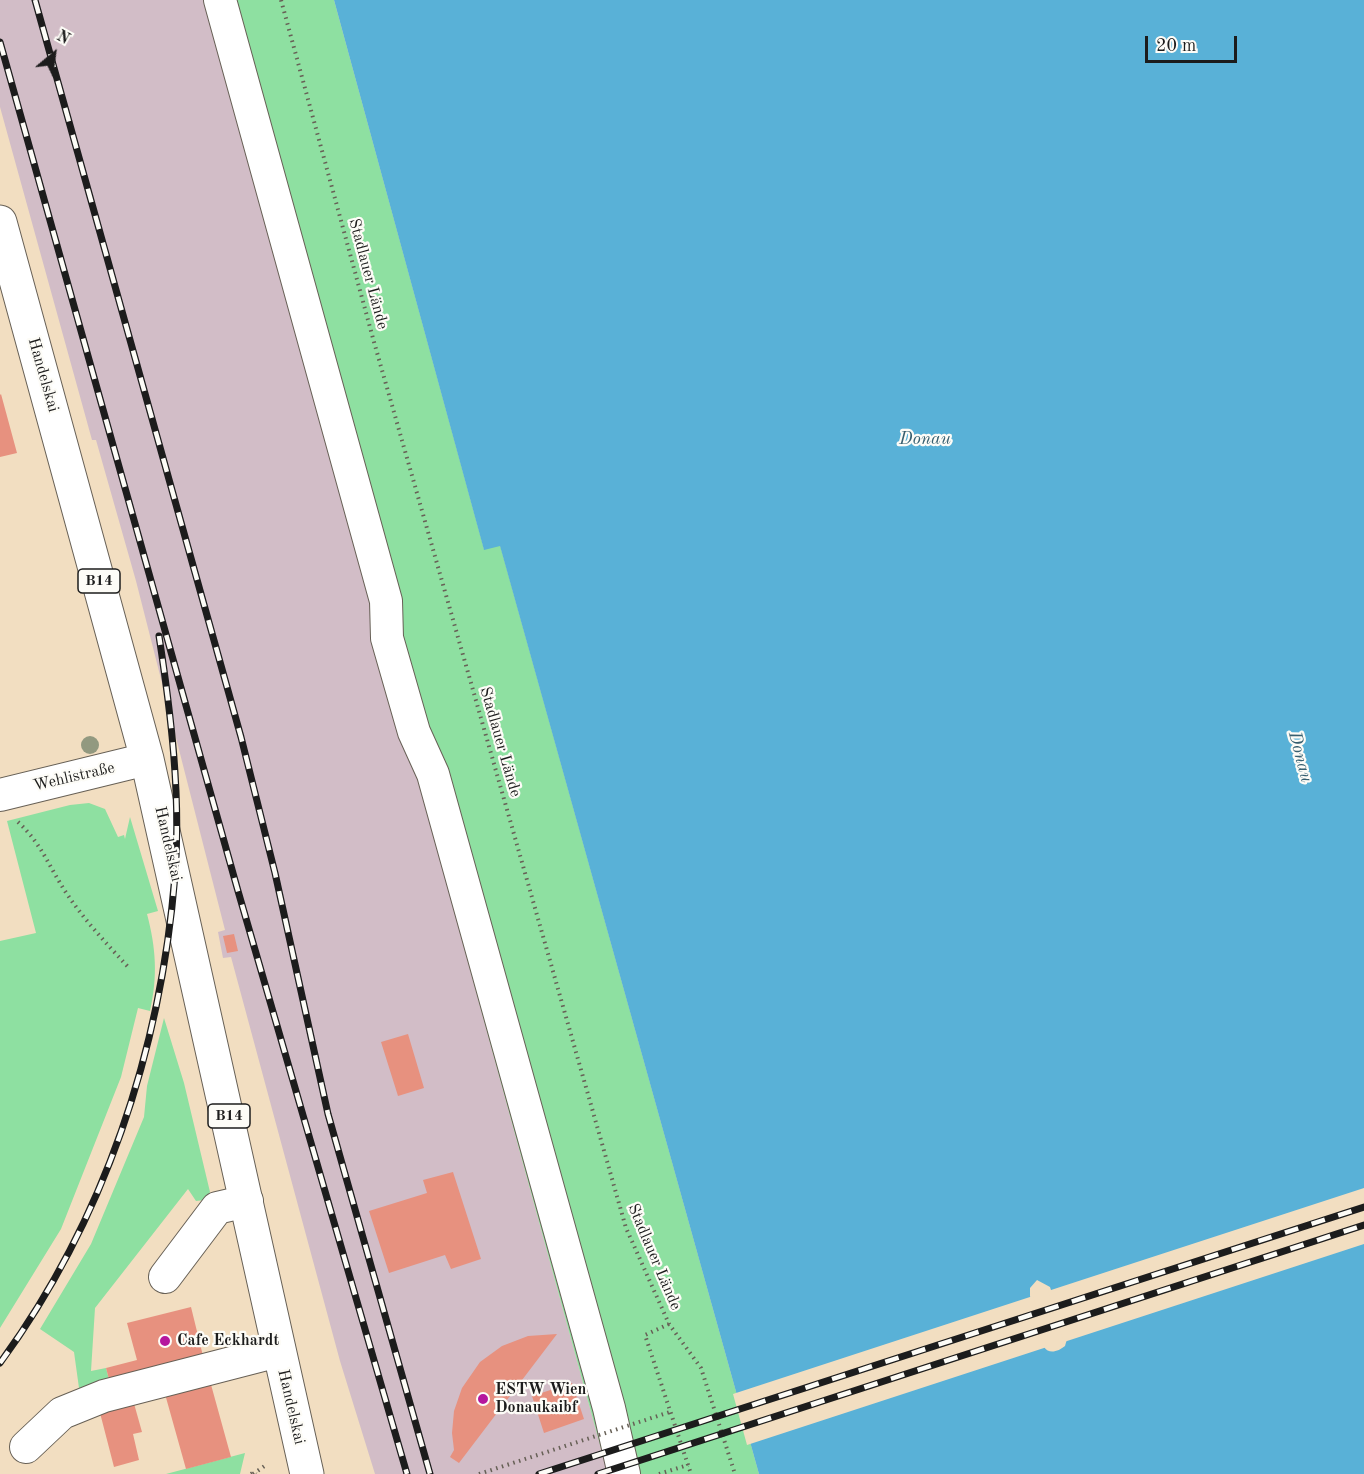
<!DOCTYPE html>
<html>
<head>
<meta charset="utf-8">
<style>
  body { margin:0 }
  #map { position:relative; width:1364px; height:1474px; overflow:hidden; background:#f2dec1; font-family:"Old Standard TT",serif }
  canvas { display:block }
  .north { position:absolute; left:24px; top:24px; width:60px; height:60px; -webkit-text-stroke:4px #fdfcf7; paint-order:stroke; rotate:29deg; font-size:16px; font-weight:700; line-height:24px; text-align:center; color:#1c1c1c }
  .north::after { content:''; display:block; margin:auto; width:21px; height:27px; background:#1c1c1c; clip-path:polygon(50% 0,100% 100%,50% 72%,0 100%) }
  .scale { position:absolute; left:1145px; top:36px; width:92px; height:27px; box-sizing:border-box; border:3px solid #1c1c1c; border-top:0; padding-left:8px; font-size:18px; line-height:21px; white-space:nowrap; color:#1c1c1c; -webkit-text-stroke:4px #fdfcf7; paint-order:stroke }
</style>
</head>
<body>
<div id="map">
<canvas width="1364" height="1474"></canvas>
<div class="north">N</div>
<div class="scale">20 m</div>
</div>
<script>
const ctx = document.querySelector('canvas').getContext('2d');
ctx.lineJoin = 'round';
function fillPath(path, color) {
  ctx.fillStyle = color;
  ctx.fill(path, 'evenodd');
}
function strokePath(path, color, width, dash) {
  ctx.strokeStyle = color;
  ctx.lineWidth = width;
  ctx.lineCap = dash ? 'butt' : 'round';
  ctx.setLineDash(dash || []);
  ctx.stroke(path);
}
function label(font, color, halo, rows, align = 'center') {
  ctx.font = font + ' "Old Standard TT",serif';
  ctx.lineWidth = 4.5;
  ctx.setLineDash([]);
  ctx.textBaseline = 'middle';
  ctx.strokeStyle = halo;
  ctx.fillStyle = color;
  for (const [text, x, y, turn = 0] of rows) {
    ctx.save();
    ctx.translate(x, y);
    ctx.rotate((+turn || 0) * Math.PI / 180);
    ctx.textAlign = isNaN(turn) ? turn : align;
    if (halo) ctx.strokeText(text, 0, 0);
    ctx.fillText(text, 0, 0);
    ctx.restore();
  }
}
const industrial = new Path2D(`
  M0 0H205L608 1474H375L340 1361 231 957 223 958 218 932 225 930 136 581 96 440H92L0 107Z`);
const green = new Path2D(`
  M205 0H334L484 549 500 545 759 1474H608Z
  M89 803 105 809 118 837 124 835 125 839 130 817 158 911 147 914C156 948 158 976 150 1011L138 1008 121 1077 61 1229 0 1328V941L36 933 7 821 70 805Z
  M164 1018 184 1083 210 1192 205 1200 196 1201 188 1189 95 1308 91 1371 106 1368 110 1383 79 1388 74 1352 40 1329 91 1244 144 1117 147 1086Z
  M245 1453 240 1474H166Z`);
const water = new Path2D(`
  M334 0H1364V1474H759L500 546 484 550ZM1037 1280 1050 1287 1067 1339 1065 1346C1059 1351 1049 1355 1044 1347L1030 1296V1288Z`);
const pier = new Path2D(`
  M1364 1188V1244L1064 1342 1048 1291Z
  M1033 1296 1047 1347 747 1445 733 1394Z`);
const building = new Path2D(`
  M1 394 17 453 0 457V395Z
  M234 934 238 951 227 953 223 936Z
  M408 1034 424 1088 398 1096 381 1042Z
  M453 1172 481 1259 451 1269 445 1255 389 1273 369 1211 427 1193 423 1180Z
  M191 1307 204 1360 110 1383 106 1368 137 1360 127 1323Z
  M557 1334 459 1463 450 1457 454 1450 452 1433 454 1411 462 1388 480 1362 502 1346 528 1336Z
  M210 1381 231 1457 186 1469 165 1394Z
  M572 1383 584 1419 544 1433 532 1396Z
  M133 1400 142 1432 133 1434 139 1460 114 1467 99 1409Z`);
const path = new Path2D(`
  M281 0 374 342 626 1228 669 1324 701 1368 735 1474
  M18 822C42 844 49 867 67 894 85 921 107 944 129 968
  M669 1324 645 1335 691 1474
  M253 1474 266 1465
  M659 1474 688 1465`);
const minor = new Path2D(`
  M220 0 386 601 387 638 414 732 433 774 609 1408 624 1474
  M0 795 147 759
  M165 1277 217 1208 247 1201
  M26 1447 62 1413 104 1396 278 1351`);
const major = new Path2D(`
  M0 222 147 759 307 1474`);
const rail = new Path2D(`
  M35 0 241 737 275 873 328 1114 430 1474
  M0 42 238 891 407 1474
  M0 1363C104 1221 161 1050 175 875 181 796 171 714 159 636
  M539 1474 1364 1207
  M598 1474 1364 1225`);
const pathBridge = new Path2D(`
  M251 1474 254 1472 256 1474
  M479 1474 670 1412`);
const trees = [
  [90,745]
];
const markers = [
  [165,1341,6,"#b5179e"],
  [483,1399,6,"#b5179e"]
];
const shields = [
  [99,581,42],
  [229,1116,42]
];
const shieldNames = [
  ["B14",99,581],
  ["B14",229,1116]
];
const streetNames = [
  ["Stadlauer Lände",368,274,75],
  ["Handelskai",43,375,74],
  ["Stadlauer Lände",500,742,74],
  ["Wehlistraße",74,777,-13],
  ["Handelskai",168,844,77],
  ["Stadlauer Lände",654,1257,67],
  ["Handelskai",291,1407,77]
];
const poiNames = [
  ["Cafe Eckhardt",177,1341],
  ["ESTW Wien",495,1390],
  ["Donaukaibf",495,1408]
];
const waterNames = [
  ["Donau",925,439],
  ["Donau",1300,757,75]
];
fillPath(industrial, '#d2bdc7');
fillPath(green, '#8ee0a1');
fillPath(water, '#59b1d7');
fillPath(pier, '#f2dec1');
fillPath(building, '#e7917f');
strokePath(minor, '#676056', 34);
strokePath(major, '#676056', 35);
strokePath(path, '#676056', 4, [1.5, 4.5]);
strokePath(minor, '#fff', 32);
strokePath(major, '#fff', 33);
strokePath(rail, '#1c1c1c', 7);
strokePath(rail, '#fdfcf7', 4.5, [14]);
strokePath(pathBridge, '#676056', 4, [1.5, 4.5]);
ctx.fillStyle = '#929980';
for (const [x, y] of trees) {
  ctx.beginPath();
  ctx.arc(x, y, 9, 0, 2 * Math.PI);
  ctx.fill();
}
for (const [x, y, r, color] of markers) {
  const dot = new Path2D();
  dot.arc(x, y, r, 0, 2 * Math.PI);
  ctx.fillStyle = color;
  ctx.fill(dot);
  strokePath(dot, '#fdfcf7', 2);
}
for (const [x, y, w] of shields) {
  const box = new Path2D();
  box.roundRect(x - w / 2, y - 12, w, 24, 4.5);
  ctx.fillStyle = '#fdfcf7';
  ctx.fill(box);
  strokePath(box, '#1c1c1c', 1.5);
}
label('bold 15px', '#1c1c1c', null, shieldNames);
label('16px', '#1c1c1c', '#fdfcf7', streetNames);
label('bold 16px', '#1c1c1c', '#fdfcf7', poiNames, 'left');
label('italic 18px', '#375f70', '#fdfcf7', waterNames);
</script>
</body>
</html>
